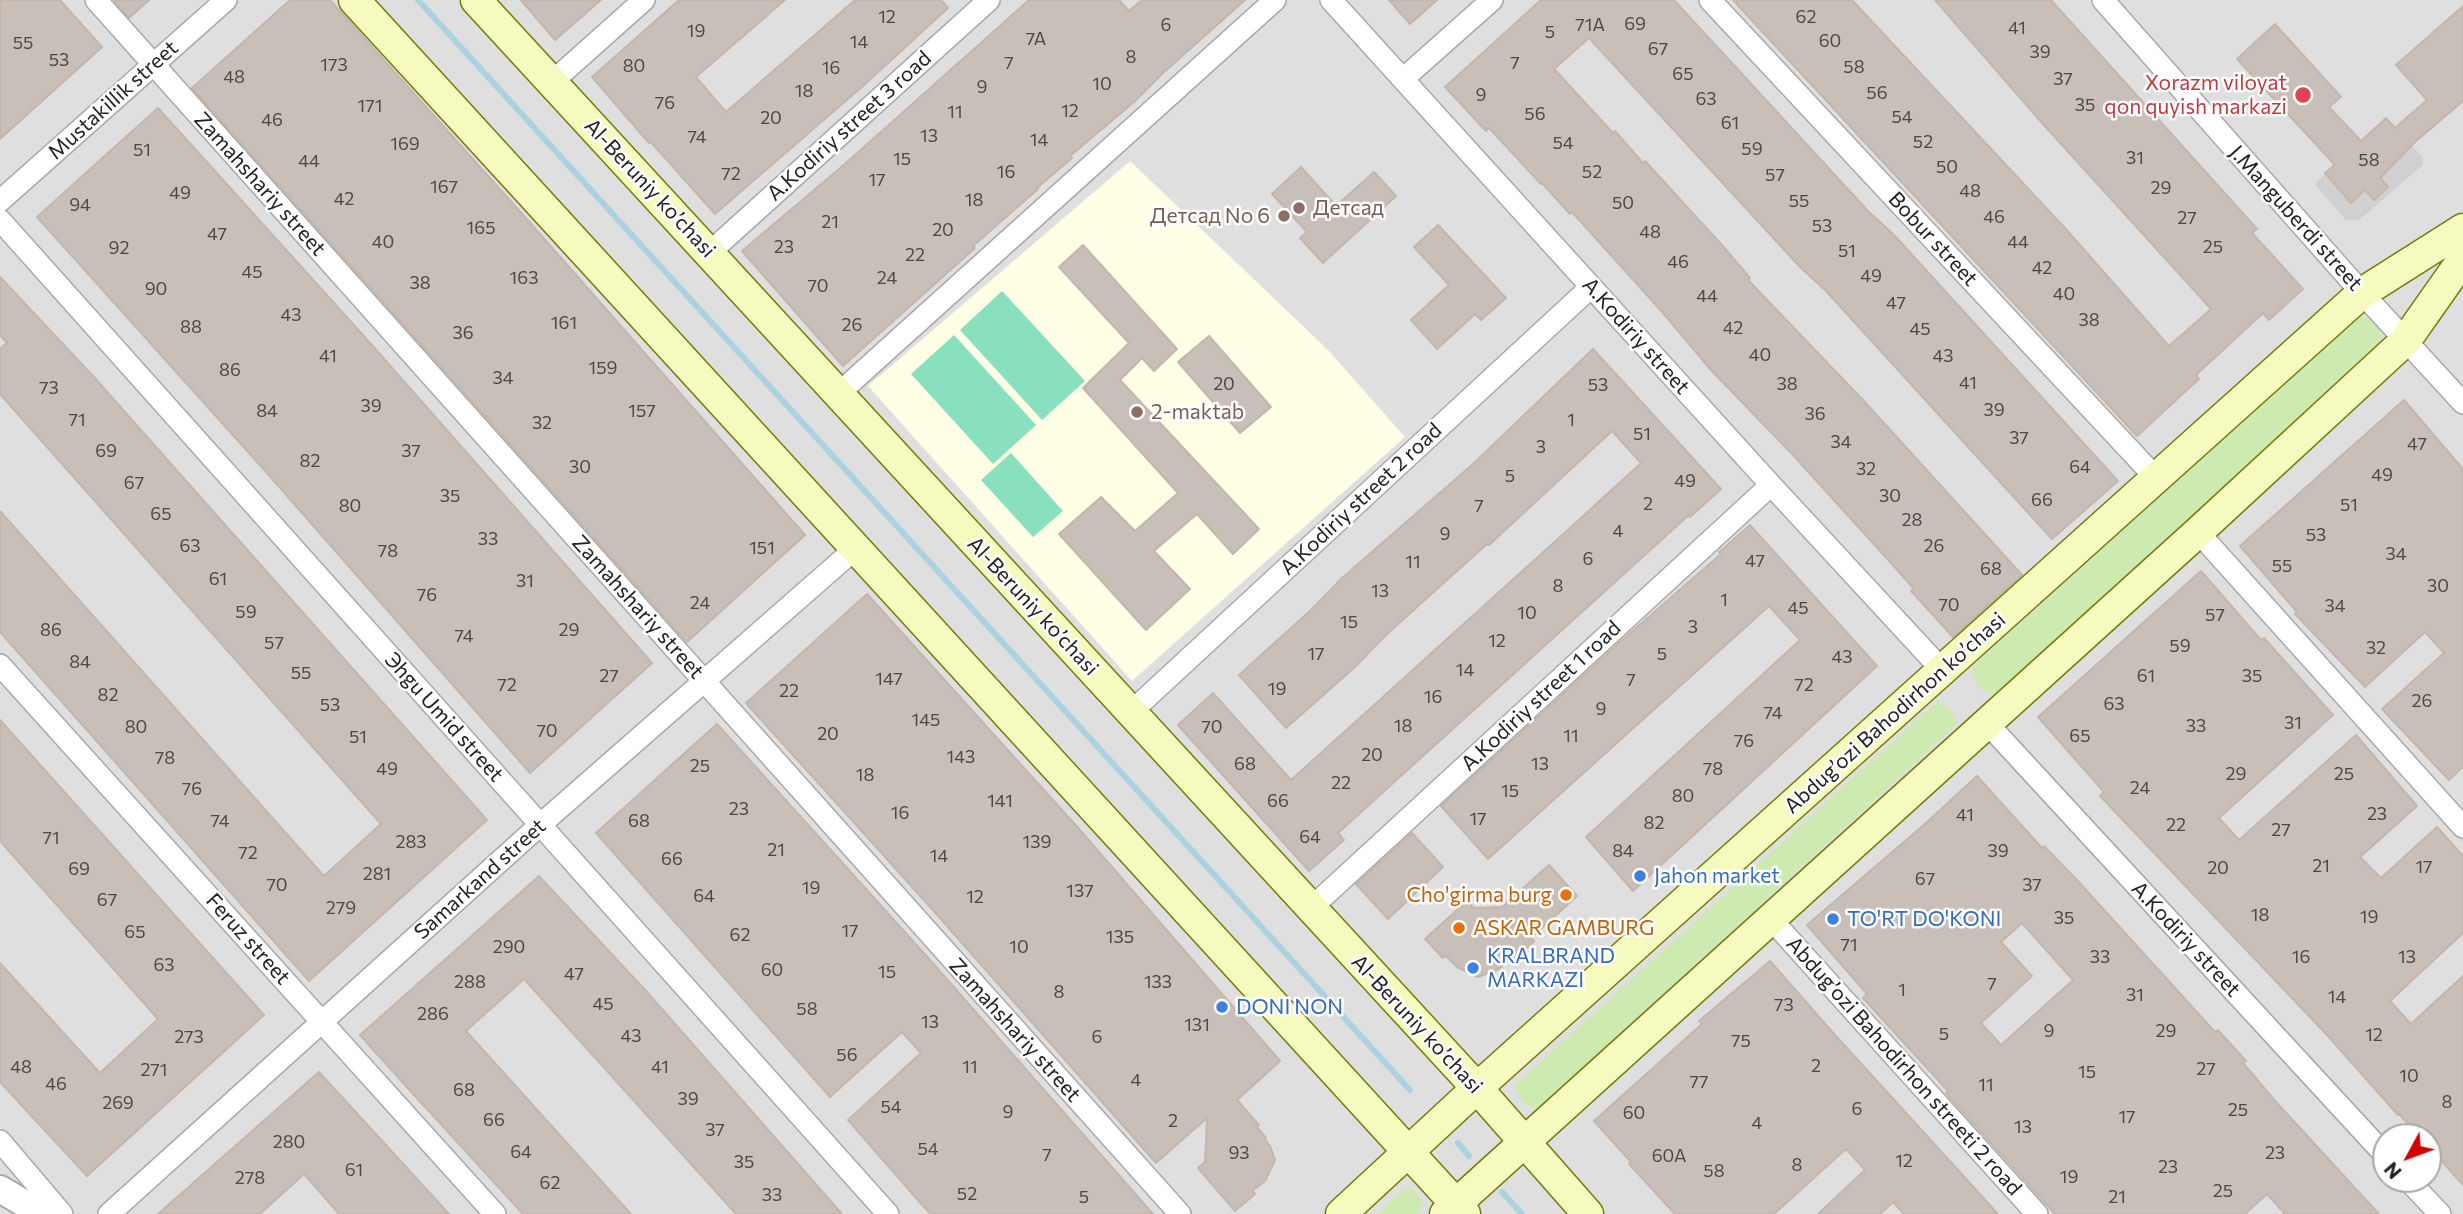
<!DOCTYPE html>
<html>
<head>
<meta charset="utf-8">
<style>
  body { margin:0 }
  #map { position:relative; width:2463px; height:1214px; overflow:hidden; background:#f2efe9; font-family:Commissioner,sans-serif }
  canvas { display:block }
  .north { position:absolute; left:2372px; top:1123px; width:70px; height:70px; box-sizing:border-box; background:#fff; border:2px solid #a7a7a7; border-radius:50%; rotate:229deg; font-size:19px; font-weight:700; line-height:28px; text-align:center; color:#222 }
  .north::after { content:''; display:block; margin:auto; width:24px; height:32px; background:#d40000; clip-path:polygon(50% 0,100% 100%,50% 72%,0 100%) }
</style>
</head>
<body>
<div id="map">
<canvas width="2463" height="1214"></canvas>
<div class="north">N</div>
</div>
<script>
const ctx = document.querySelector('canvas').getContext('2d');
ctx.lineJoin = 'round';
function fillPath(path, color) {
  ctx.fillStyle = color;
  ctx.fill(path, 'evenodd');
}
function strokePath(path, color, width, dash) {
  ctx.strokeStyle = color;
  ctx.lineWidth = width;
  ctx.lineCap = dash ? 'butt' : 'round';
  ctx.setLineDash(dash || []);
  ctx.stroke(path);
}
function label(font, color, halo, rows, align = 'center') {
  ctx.font = font + ' Commissioner,sans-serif';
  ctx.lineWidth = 5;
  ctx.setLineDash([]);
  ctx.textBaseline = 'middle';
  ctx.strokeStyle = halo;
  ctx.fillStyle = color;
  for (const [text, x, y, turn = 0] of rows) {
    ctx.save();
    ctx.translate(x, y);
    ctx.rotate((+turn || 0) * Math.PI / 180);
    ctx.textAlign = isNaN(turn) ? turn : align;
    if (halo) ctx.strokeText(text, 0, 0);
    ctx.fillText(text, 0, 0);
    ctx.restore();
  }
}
const residential = new Path2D(`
  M0 0H2463V1214H0ZM2386 1137H2428V1179H2386Z`);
const education = new Path2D(`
  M1130 161 1328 350 1405 437 1132 681 868 386Z`);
const religious = new Path2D(`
  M2386 118 2422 156 2423 165 2359 220H2346L2315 185 2325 173Z`);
const grass = new Path2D(`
  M2367 317 2382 333 2379 345 1995 697 1977 686 1972 667 2357 318Z
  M1938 701 1951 710 1957 724 1536 1110 1522 1100 1514 1086Z
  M1411 1188 1424 1203 1418 1214H1376L1404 1189Z`);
const pitch = new Path2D(`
  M1002 291 1085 381 1042 420 960 330Z
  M954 335 1036 425 993 464 911 374Z
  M1011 453 1063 511 1033 537 981 480Z`);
const stream = new Path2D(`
  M418 0 1410 1090
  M1458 1143 1469 1156
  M1502 1192 1522 1214`);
const building = new Path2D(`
  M0 0H60L102 47 0 139Z
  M114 0H149L129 18Z
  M290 0H330L524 216 805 535 687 642 192 88Z
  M521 0H601L555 40Z
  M679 0H785L696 77 726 112 855 0H941L948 8 863 86 715 214 650 141 649 143 592 77Z
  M1029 0H1119L1129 11 1142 0H1245L1163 73 1134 102 1070 156 1072 158 1037 188 1038 189 973 246 975 248 843 366 742 251 846 163Z
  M1389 0H1437L1410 24Z
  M1541 0H1674L1868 211 1894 235 2118 481 2052 539 1826 291 1800 267 1589 38 1554 69 1613 133 1615 131 1643 163 1645 161 1721 244 1750 278 1748 280 1863 400 2022 575 1953 637 1911 591 1914 589 1891 563 1793 455 1710 369 1664 314 1572 212 1570 214 1542 183 1541 184 1489 128 1486 131 1445 87Z
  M1733 0H1852L2064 227 2169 346 2211 309 2042 123 1935 0H2051L2257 229 2252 233 2303 289 2269 320 2263 313 2249 326 2196 375 2199 379 2137 436Z
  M2463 6V101L2415 142 2380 178 2388 187 2374 200 2365 190 2351 203 2325 173 2335 165 2237 59 2275 24 2341 97 2329 107 2361 141 2386 118 2395 128 2427 100 2396 65Z
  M158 108 371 344 652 663 530 773 267 473 37 217Z
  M1301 167 1336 206 1374 172 1396 196 1323 263 1300 238 1307 232 1272 194Z
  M1438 225 1506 298 1481 320 1475 314 1437 349 1411 320 1449 285 1414 247Z
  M1083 245 1177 349 1154 371 1142 358 1120 380 1259 529 1233 554 1197 514 1154 551 1190 589 1146 630 1059 534 1101 497 1135 531 1178 493 1083 388 1129 343 1059 267Z
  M0 277 93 376 487 820 309 981 0 632V511L324 876 381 824 0 394V349L7 343 0 335Z
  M1209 336 1271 407 1240 433 1178 362Z
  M1593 349 1721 489 1690 517 1689 515 1338 833 1344 840 1309 871 1178 725 1213 693 1291 780 1581 518 1641 463 1612 431 1489 545 1487 544 1386 635 1354 668 1286 728 1239 675 1312 609 1342 578 1473 464Z
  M2404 400 2463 469V767L2449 780 2382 709 2444 653 2425 632 2365 687 2295 614 2297 612 2240 546Z
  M1750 525 1877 666 1633 891 1586 837 1800 640 1769 606 1488 859 1441 806 1621 641 1721 554 1719 552Z
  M2201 571 2261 640 2264 638 2333 715 2219 818 2239 840 2356 735 2417 806 2360 857 2381 878 2437 827 2463 856V933L2390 1001 2411 1024 2463 976V1185L2428 1146V1137H2420L2399 1114 2398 1115 2327 1035 2100 796 2104 792 2038 717Z
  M867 594 1080 830 1280 1061 1237 1100 1259 1125 1257 1127 1266 1138 1265 1140 1270 1146 1275 1160 1265 1181 1252 1191 1255 1194 1235 1211 1198 1168 1205 1162 1207 1118 1156 1163 932 909 746 703Z
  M0 720 264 1015 87 1176 0 1082V963L100 1073 158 1019 0 841Z
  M717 724 930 960 1153 1214H931L923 1206 848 1120 921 1053 902 1032 830 1097 596 833Z
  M1977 776 2042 848 2044 846 2076 879 2215 1032 2218 1030 2246 1061 2243 1063 2277 1103 2379 1214H2285L2267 1194 2245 1214H2055L1946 1093 1948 1091 1863 998 1867 994 1807 925 1926 823ZM2022 923 2073 980 2001 1045 1981 1023 2032 976 2001 942Z
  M1412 833 1443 867 1388 919 1356 884Z
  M1549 865 1577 896 1531 938 1534 941 1513 961 1511 958 1499 969 1478 977 1457 967 1446 956 1443 958 1425 939 1467 901 1474 908 1502 907Z
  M539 876 647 992 842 1214H736L524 979 466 1031 631 1214H523L405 1085 360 1035Z
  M1770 961 1835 1035 1998 1214H1904L1893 1202 1880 1214H1818L1865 1170 1846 1149 1774 1214H1675L1629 1164 1631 1162 1594 1121 1702 1024 1699 1021Z
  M319 1072 449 1214H339L304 1174 260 1214H158Z`);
const minor = new Path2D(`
  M96 0 1180 1214
  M1331 0 1771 485 1943 671
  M1710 0 2156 478
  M2103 0 2362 293 2463 403
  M1403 79 1492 0
  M552 82 644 0
  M0 201 226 0
  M0 220 888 1214
  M709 253 989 0
  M838 394 1275 0
  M2198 532 2463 827
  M0 665 495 1214
  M1131 712 1591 287
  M1986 722 2386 1156
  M1311 908 1771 485
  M1770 918 2037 1214
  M0 1141 62 1214
  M2407 1179 2440 1214
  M109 1214 540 825 856 548`);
const tertiary = new Path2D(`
  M0 1189 42 1214`);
const secondary = new Path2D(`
  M354 0 1465 1214
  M476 0 1477 1088 1588 1214
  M1341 1214 1477 1088 2362 293 2463 229
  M1445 1214 2198 532 2406 340 2463 259`);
const markers = [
  [2303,95,9,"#e0444e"],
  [1299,208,7,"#8d6e63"],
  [1284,216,7,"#8d6e63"],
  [1137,412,7,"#8d6e63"],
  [1640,876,7,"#3f7fe0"],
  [1566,895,7,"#e8710a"],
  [1833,919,7,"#3f7fe0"],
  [1459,928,7,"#e8710a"],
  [1473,968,7,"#3f7fe0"],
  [1222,1007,7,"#3f7fe0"]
];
const numberNames = [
  ["12",887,17],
  ["62",1806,17],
  ["69",1635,24],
  ["6",1166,25],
  ["71A",1590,25],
  ["41",2017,28],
  ["19",696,31],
  ["5",1550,32],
  ["7A",1036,39],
  ["60",1830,41],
  ["14",859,42],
  ["55",23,43],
  ["67",1658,49],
  ["39",2040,52],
  ["8",1131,57],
  ["53",59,60],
  ["7",1009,63],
  ["7",1515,63],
  ["173",334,65],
  ["80",634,66],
  ["58",1854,67],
  ["16",831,68],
  ["65",1683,74],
  ["48",234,77],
  ["37",2063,79],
  ["10",1102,84],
  ["9",982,87],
  ["18",804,91],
  ["56",1877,93],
  ["9",1481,95],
  ["63",1706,99],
  ["76",665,103],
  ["35",2085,105],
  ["171",370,106],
  ["12",1070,111],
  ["11",955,112],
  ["56",1535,114],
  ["54",1902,117],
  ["20",771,118],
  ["46",272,120],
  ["61",1730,123],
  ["13",929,136],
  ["74",697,137],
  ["14",1039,140],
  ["52",1923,142],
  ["54",1563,143],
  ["169",405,144],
  ["59",1752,149],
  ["51",142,150],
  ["31",2135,158],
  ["15",902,159],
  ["58",2369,160],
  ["44",309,161],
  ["50",1947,167],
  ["16",1006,172],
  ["52",1592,172],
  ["72",731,174],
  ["57",1775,175],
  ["17",877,180],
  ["167",444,187],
  ["29",2161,188],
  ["48",1970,191],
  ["49",180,193],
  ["42",344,199],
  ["18",974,200],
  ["55",1799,201],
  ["50",1623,203],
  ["94",80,205],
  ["46",1994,217],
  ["27",2187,218],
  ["21",830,222],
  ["53",1822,226],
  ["165",481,228],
  ["20",943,230],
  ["48",1650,232],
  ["47",217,234],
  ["40",383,242],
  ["44",2018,242],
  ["23",784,247],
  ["25",2213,247],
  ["92",119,248],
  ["51",1847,251],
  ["22",915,255],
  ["46",1678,262],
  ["42",2042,268],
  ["45",252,272],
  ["49",1871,276],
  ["163",524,278],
  ["24",887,278],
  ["38",420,283],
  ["70",818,286],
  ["90",156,289],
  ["40",2064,294],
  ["44",1707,296],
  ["47",1896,303],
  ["43",291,315],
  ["38",2089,320],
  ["161",564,323],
  ["26",852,325],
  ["88",191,327],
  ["42",1733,328],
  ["45",1920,329],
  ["36",463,333],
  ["40",1760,355],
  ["41",328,356],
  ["43",1943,356],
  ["159",603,368],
  ["86",230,370],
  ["34",503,378],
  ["41",1968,383],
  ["20",1224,384],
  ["38",1787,384],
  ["53",1598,385],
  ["73",49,388],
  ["39",371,406],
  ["39",1994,410],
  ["84",267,411],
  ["157",642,411],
  ["36",1815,414],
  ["71",77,420],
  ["1",1571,420],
  ["32",542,423],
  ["51",1642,434],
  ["37",2019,438],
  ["34",1841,442],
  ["47",2417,444],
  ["3",1541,447],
  ["69",106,451],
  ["37",411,451],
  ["82",310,461],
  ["30",580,467],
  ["64",2080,467],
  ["32",1866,469],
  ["49",2382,475],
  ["5",1510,476],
  ["49",1685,481],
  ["67",134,483],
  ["35",450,496],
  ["30",1890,496],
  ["66",2042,500],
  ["2",1648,504],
  ["51",2349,505],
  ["80",350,506],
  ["7",1479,506],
  ["65",161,514],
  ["28",1912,520],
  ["4",1618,531],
  ["9",1445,534],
  ["53",2316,535],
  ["33",488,539],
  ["63",190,546],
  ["26",1934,546],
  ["151",762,548],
  ["78",388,551],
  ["34",2396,554],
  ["6",1588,559],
  ["47",1755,561],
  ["11",1413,562],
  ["55",2282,566],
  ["68",1991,569],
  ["61",218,579],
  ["31",525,581],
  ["8",1558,586],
  ["30",2438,586],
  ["13",1380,591],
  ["76",427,595],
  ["1",1724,600],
  ["24",700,603],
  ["70",1949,605],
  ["34",2335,606],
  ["45",1798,608],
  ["59",246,612],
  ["10",1527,613],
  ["57",2215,615],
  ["15",1349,622],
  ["3",1693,627],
  ["86",51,630],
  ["29",569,630],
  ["74",464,636],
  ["12",1497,641],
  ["57",274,643],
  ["59",2180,646],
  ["32",2376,648],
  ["17",1316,654],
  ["5",1662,654],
  ["43",1842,657],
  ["84",80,662],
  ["14",1465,670],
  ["55",301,673],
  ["27",609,676],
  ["61",2146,676],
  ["35",2252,676],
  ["147",889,679],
  ["7",1631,680],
  ["72",507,685],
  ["72",1804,685],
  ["19",1277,689],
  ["22",789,691],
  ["82",108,695],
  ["16",1433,697],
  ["26",2422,701],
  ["63",2114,704],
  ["53",330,705],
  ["9",1601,709],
  ["74",1773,713],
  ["145",926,720],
  ["31",2293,723],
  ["18",1403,726],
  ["33",2196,726],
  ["80",136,727],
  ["70",1212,727],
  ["70",547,731],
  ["20",828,734],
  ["11",1571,736],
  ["65",2080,736],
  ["51",358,737],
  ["76",1744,741],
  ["20",1372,755],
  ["143",961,757],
  ["78",165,758],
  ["68",1245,764],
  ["13",1540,764],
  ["25",700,766],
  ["49",387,769],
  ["78",1713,769],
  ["29",2236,774],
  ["25",2344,774],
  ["18",865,775],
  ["22",1341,783],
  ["24",2140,788],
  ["76",192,789],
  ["15",1510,791],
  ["80",1683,796],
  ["141",1000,801],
  ["66",1278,801],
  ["23",739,809],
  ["16",900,813],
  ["23",2377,814],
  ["41",1965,815],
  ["17",1478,819],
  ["74",220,821],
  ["68",639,821],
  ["82",1654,823],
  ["22",2176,825],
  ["27",2281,830],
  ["64",1310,837],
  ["71",51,838],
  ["283",411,842],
  ["139",1037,842],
  ["21",776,850],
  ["84",1623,851],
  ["39",1998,851],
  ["72",248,853],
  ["14",939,856],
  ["66",672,859],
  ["21",2321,866],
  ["17",2424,867],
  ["20",2218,868],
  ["69",79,869],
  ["281",377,874],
  ["67",1925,879],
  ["70",277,885],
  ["37",2032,885],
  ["19",811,888],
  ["137",1080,891],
  ["64",704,896],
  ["12",975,897],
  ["67",107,900],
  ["279",341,908],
  ["18",2260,915],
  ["19",2369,917],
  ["35",2064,918],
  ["17",850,931],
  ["65",135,932],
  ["62",740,935],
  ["135",1120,937],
  ["71",1849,945],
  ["290",509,947],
  ["10",1019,947],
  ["33",2100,957],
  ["16",2301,957],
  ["13",2407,957],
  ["63",164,965],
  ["60",772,970],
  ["15",887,972],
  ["47",574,974],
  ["288",470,982],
  ["133",1158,982],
  ["7",1992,984],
  ["1",1902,990],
  ["8",1059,992],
  ["31",2135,995],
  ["14",2337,997],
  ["45",603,1004],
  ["73",1784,1005],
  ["58",807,1009],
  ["286",433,1014],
  ["13",930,1022],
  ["131",1197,1025],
  ["9",2049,1031],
  ["29",2166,1031],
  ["5",1944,1034],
  ["12",2374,1035],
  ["43",631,1036],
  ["273",189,1037],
  ["6",1097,1037],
  ["75",1741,1041],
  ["56",847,1055],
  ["2",1816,1066],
  ["48",21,1067],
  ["41",660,1067],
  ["11",970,1067],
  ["27",2206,1069],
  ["271",154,1070],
  ["15",2087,1072],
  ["10",2409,1076],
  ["4",1136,1080],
  ["77",1699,1082],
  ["46",56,1084],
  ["11",1986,1085],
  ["68",464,1090],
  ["39",688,1099],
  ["8",2447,1102],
  ["269",118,1103],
  ["54",891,1107],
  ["6",1857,1109],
  ["25",2238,1110],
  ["9",1008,1112],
  ["60",1634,1113],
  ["17",2127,1117],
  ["66",494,1120],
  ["2",1173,1121],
  ["4",1757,1123],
  ["13",2023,1127],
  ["37",715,1130],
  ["280",289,1142],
  ["54",928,1149],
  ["64",521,1152],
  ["93",1239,1153],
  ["23",2275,1153],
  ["7",1047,1155],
  ["60A",1669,1156],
  ["12",1904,1161],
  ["35",744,1162],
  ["8",1797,1165],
  ["23",2168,1167],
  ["61",354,1170],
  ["58",1714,1171],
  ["19",2069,1177],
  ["278",250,1178],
  ["62",550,1183],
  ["25",2223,1191],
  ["52",967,1194],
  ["33",772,1195],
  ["5",1084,1197],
  ["21",2117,1197]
];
const healthNames = [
  ["Xorazm viloyat",2287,83],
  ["qon quyish markazi",2287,107]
];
const streetNames = [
  ["Mustakillik street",113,100,-42],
  ["A.Kodiriy street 3 road",849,126,-42],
  ["Zamahshariy street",260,184,48],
  ["Al-Beruniy ko’chasi",650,188,47],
  ["J.Manguberdi street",2296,218,48],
  ["Bobur street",1933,239,47],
  ["A.Kodiriy street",1636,336,48],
  ["A.Kodiriy street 2 road",1361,499,-43],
  ["Al-Beruniy ko’chasi",1033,606,47],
  ["Zamahshariy street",638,607,48],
  ["A.Kodiriy street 1 road",1541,696,-43],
  ["Abdug’ozi Bahodirhon ko’chasi",1895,713,-42],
  ["Эhgu Umid street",444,717,48],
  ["Samarkand street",480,879,-42],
  ["Feruz street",248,939,48],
  ["A.Kodiriy street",2186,939,47],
  ["Al-Beruniy ko’chasi",1417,1024,47],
  ["Zamahshariy street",1015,1030,48],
  ["Abdug’ozi Bahodirhon streeti 2 road",1904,1066,48]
];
const educationNames = [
  ["Детсад",1313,208],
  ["Детсад No 6",1270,216,"right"],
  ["2-maktab",1151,412]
];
const shopNames = [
  ["Jahon market",1654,876],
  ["TO'RT DO'KONI",1847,919],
  ["KRALBRAND",1487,956],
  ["MARKAZI",1487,980],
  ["DONI NON",1236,1007]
];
const foodNames = [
  ["Cho'girma burg",1552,895],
  ["ASKAR GAMBURG",1473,928,"left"]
];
fillPath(residential, '#e0dfdf');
fillPath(education, '#ffffe5');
fillPath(religious, '#d0d0d0');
fillPath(grass, '#cdebb0');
fillPath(pitch, '#88e0be');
strokePath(stream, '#aad3df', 6);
fillPath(building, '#c7bfb8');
strokePath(building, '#c4b6ab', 2);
strokePath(minor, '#a9a9a9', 24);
strokePath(tertiary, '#a9a9a9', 30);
strokePath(secondary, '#707d05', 33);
strokePath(minor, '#fff', 21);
strokePath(tertiary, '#fff', 26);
strokePath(secondary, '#f7fabf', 30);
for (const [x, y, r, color] of markers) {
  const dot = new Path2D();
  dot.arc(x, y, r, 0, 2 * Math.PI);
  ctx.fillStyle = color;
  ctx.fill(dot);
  strokePath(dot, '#fff', 2.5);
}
label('18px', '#4b4948', null, numberNames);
label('21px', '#be3a42', '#fff', healthNames, 'right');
label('21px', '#222', '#fff', streetNames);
label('21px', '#785e54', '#fff', educationNames, 'left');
label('21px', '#366cbe', '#fff', shopNames, 'left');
label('21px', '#c56008', '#fff', foodNames, 'right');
</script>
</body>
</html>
